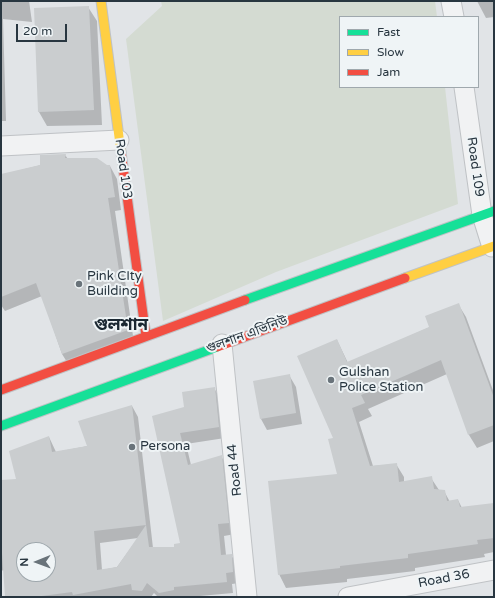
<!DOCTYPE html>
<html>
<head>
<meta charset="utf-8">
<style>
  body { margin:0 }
  #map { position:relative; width:495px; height:598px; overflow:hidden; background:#e1e4e7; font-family:"Varela Round",sans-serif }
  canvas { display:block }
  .frame { position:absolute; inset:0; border:2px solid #283640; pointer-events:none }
  .legend { position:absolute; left:339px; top:16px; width:140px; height:72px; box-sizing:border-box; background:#eff4f6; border:1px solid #9fa8ad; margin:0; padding:5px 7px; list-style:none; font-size:12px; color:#283640 }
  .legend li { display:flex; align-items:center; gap:8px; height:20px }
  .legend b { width:20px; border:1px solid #9fa8ad }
  .north { position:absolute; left:16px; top:542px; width:40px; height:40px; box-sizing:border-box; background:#eff4f6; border:1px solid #9fa8ad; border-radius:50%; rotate:269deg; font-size:11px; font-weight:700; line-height:16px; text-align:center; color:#283640 }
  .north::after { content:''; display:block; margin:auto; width:14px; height:18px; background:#69737a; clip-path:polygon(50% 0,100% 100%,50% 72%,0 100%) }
  .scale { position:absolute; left:16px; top:24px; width:51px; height:18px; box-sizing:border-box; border:2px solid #283640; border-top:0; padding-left:5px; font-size:12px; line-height:14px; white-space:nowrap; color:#283640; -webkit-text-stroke:3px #eff4f6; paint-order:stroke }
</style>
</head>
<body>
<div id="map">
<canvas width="495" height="598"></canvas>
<div class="frame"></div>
<ul class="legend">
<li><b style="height:5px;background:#16e098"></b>Fast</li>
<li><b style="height:5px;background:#ffcf43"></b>Slow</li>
<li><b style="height:5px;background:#f24e42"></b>Jam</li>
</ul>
<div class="north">N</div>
<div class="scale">20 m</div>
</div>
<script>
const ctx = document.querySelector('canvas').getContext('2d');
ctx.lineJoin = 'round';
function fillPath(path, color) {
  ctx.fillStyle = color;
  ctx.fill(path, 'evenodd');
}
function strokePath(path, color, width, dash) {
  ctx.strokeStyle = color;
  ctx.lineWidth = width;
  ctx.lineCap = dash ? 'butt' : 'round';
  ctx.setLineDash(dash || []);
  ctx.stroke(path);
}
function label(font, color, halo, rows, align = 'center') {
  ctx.font = font + ' "Varela Round","Noto Sans Bengali",sans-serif';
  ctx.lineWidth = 4;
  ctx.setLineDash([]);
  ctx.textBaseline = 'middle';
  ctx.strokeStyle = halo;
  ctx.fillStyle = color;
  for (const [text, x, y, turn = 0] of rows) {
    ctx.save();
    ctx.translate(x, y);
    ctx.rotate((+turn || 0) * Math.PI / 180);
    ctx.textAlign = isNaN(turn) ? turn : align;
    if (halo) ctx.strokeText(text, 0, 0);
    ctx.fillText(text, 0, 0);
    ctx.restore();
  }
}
const green = new Path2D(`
  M161 1H435L437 17H340V87H445L458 204 276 272 163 321 126 39 162 6Z`);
const shadow = new Path2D(`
  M1 1H29L32 22 3 19 6 121H1Z
  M477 1H494V17L486 18Z
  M88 7 97 21 102 125 47 126 39 112Z
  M65 155 68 159 110 166 117 179 121 210 115 211 134 343 70 367 62 354 42 296 5 311 1 305V175L41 165Z
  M458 304 466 317 494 393V441L477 448 469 435 447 374 368 409 372 416 359 422 373 466 396 464 404 477V482L431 478 439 490 444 491 450 502 458 500 462 508 494 504V552L484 554 485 557 415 568V571L347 579V582L286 588 279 574 339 475 334 438 337 340 348 363 430 327Z
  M289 375 296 387 302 424 267 430 261 419Z
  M214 388 221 400 225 438 186 444 191 465 221 456 228 468 235 534 224 536 226 555H231L238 566 239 583 232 584 233 593 189 597H158L154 593 151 597H6L4 570 1 571V481L18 480 49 437 56 452 88 446 132 406 138 417 153 548H175L181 544 153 417 185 408ZM138 538 117 567 102 570 100 543ZM24 550H48V574H24Z`);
const building = new Path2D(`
  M89 6 94 110 38 112 34 8Z
  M66 154 65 158H97L107 165H110L115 197 108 198 128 330 62 354 36 283 1 297V174L40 165V155Z
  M459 303 494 398V425L468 435 441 360 361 395 365 403 352 408 370 466 397 463 399 482 432 476 434 489 445 490 447 501 458 499 460 507 494 503V538L477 540 478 544 408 554V558L340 566V568L278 575 268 481 337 474 328 439 333 438 297 356 337 339 347 362 429 327 425 316Z
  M290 374 296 413 260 419 253 381Z
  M215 387 219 427 180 433 188 465 222 455 229 523 218 524 221 555 232 554 233 572 226 573 227 582 174 587V590L159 593 147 583 142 591 132 590 131 584 73 595 72 592 34 597H5L1 538V480L16 479 9 451 49 436 52 452 87 446 78 421 132 405 146 525 94 531 97 570 117 567 146 525 149 547H174V544L180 543 152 416 184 407 182 392ZM24 550H48V574H24Z`);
const street = new Path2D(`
  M451 1 454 17
  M464 87 482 215 492 247
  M1 146 119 140
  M222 344 247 597
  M348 597 494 570`);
const fast = new Path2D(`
  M245 300 494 211
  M1 426 217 347`);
const slow = new Path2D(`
  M101 1 121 152
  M405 278 494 246`);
const jam = new Path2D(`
  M121 152 146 336
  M217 347 405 278
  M1 390 245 300`);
const markers = [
  [79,284,4,"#69737a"],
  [331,380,4,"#69737a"],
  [132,447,4,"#69737a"]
];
const streetNames = [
  ["Road 109",475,167,82],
  ["Road 103",123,169,82],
  ["গুলশান এভিনিউ",247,335,-20],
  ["Road 44",235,470,-96],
  ["Road 36",444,579,-11]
];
const poiNames = [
  ["Pink CIty",87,277],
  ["Building",87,292],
  ["Gulshan",339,373],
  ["Police Station",339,388],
  ["Persona",140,447]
];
const districtNames = [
  ["গুলশান",121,326]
];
fillPath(green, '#d4dbd2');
fillPath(shadow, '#0003');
fillPath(building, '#cacdcf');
strokePath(street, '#bfc2c5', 21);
strokePath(fast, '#bfc2c5', 11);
strokePath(slow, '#bfc2c5', 11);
strokePath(jam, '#bfc2c5', 11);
strokePath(street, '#f1f2f3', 19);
strokePath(fast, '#16e098', 9);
strokePath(slow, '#ffcf43', 9);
strokePath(jam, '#f24e42', 9);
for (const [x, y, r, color] of markers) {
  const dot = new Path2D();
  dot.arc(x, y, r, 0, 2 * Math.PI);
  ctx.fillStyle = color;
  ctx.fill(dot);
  strokePath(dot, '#eff4f6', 1.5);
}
label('13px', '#283640', '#eff4f6', streetNames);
label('13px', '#283640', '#eff4f6', poiNames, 'left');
label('bold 17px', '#1a2731', '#eff4f6', districtNames);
</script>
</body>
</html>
